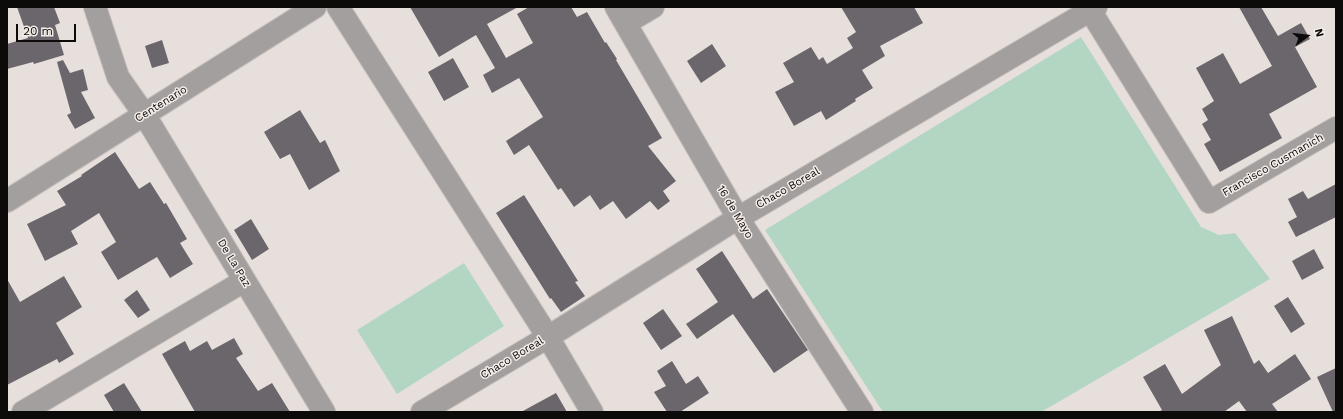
<!DOCTYPE html>
<html>
<head>
<meta charset="utf-8">
<style>
  body { margin:0 }
  #map { position:relative; width:1343px; height:419px; overflow:hidden; background:#e7dfdb; font-family:"Work Sans",sans-serif }
  canvas { display:block }
  .frame { position:absolute; inset:0; border:8px solid #0d0b0a; pointer-events:none }
  .north { position:absolute; left:1287px; top:16px; width:40px; height:40px; -webkit-text-stroke:3px #f4ece8; paint-order:stroke; rotate:75deg; font-size:11px; font-weight:700; line-height:16px; text-align:center; color:#0d0b0a }
  .north::after { content:''; display:block; margin:auto; width:14px; height:18px; background:#0d0b0a; clip-path:polygon(50% 0,100% 100%,50% 72%,0 100%) }
  .scale { position:absolute; left:16px; top:24px; width:60px; height:18px; box-sizing:border-box; border:2px solid #0d0b0a; border-top:0; padding-left:5px; font-size:12px; line-height:14px; white-space:nowrap; color:#0d0b0a; -webkit-text-stroke:3px #f4ece8; paint-order:stroke }
</style>
</head>
<body>
<div id="map">
<canvas width="1343" height="419"></canvas>
<div class="frame"></div>
<div class="north">N</div>
<div class="scale">20 m</div>
</div>
<script>
const ctx = document.querySelector('canvas').getContext('2d');
ctx.lineJoin = 'round';
function fillPath(path, color) {
  ctx.fillStyle = color;
  ctx.fill(path, 'evenodd');
}
function strokePath(path, color, width, dash) {
  ctx.strokeStyle = color;
  ctx.lineWidth = width;
  ctx.lineCap = dash ? 'butt' : 'round';
  ctx.setLineDash(dash || []);
  ctx.stroke(path);
}
function label(font, color, halo, rows, align = 'center') {
  ctx.font = font + ' "Work Sans",sans-serif';
  ctx.lineWidth = 3;
  ctx.setLineDash([]);
  ctx.textBaseline = 'middle';
  ctx.strokeStyle = halo;
  ctx.fillStyle = color;
  for (const [text, x, y, turn = 0] of rows) {
    ctx.save();
    ctx.translate(x, y);
    ctx.rotate((+turn || 0) * Math.PI / 180);
    ctx.textAlign = isNaN(turn) ? turn : align;
    if (halo) ctx.strokeText(text, 0, 0);
    ctx.fillText(text, 0, 0);
    ctx.restore();
  }
}
const green = new Path2D(`
  M1081 37 1201 227 1219 235 1235 233 1270 279 1041 412H883L765 230Z
  M464 263 504 326 397 394 357 330Z`);
const building = new Path2D(`
  M17 7H54L60 23 55 25 64 55 34 64 33 62 7 69V44L28 38Z
  M410 7H518L487 24 506 58 533 43 517 14 529 7H571L577 17 587 12 605 43 606 42 617 59 616 60 662 138 648 146 676 181 663 191 670 201 658 210 650 201 626 219 613 201 600 210 590 195 574 207 561 188 558 190 529 145 514 155 506 141 543 117 519 78 492 93 483 75 495 68 476 35 439 57Z
  M841 7H914L923 23 880 46 885 56 862 70 873 88 855 99 856 101 826 120 821 111 794 126 775 92 794 82 783 63 811 47 819 60 823 57 827 64 853 48 847 38 856 32Z
  M1239 7H1261L1278 36 1301 23 1310 39 1295 47 1317 87 1269 114 1282 138 1220 172 1204 144 1211 140 1202 124 1208 120 1202 109 1214 101 1196 68 1223 53 1240 84 1272 66Z
  M162 40 169 63 152 68 145 46Z
  M712 44 726 66 701 83 687 61Z
  M453 58 469 87 444 101 428 72Z
  M63 60 70 73 83 69 88 90 81 92 95 118 75 129 67 115 71 113 57 62Z
  M300 110 320 143 325 140 340 171 309 190 290 154 280 159 264 132Z
  M115 152 139 189 150 182 164 204 166 203 187 239 180 243 193 264 170 278 157 257 118 280 101 252 116 242 99 213 71 231 78 244 45 261 27 224 66 205 57 191 82 176 81 175Z
  M1336 184V217L1296 237 1288 222 1297 217 1288 199 1303 191 1308 199Z
  M524 195 578 281 575 282 585 296 561 312 551 298 550 299 496 213Z
  M251 219 269 249 252 260 234 230Z
  M1314 249 1324 268 1302 280 1292 261Z
  M722 251 753 299 767 289 808 350 774 373 733 314 697 339 686 324 718 302 696 269Z
  M64 276 82 307 56 323 74 354 59 363 57 359 7 385V279L20 302Z
  M137 290 150 310 138 318 124 300Z
  M1288 297 1305 324 1291 333 1274 306Z
  M663 309 682 336 661 350 643 323Z
  M1232 316 1254 364 1259 360 1268 373 1295 354 1311 379 1272 404 1278 412H1247L1239 401 1224 412H1158L1162 410 1143 377 1165 364 1182 394 1221 365 1204 330Z
  M234 338 243 354 236 358 258 391 272 383 290 412H195L162 354 185 341 190 351 207 341 212 350Z
  M672 361 686 384 698 376 709 393 680 412H667L654 392 666 386 657 371Z
  M1336 368V412H1333L1317 377Z
  M124 383 142 412H114L104 395Z
  M556 393 567 412H521Z`);
const minor = new Path2D(`
  M95 7 118 77 144 114 324 412
  M338 7 548 337 592 412
  M616 7 738 218 862 412
  M1088 7 1209 202 1336 128
  M626 23 653 7
  M7 201 315 7
  M23 412 244 281
  M422 412 548 337 738 218 1096 7`);
const streetNames = [
  ["Centenario",161,104,-32],
  ["Francisco Cusmanich",1273,165,-30],
  ["Chaco Boreal",788,188,-30],
  ["16 de Mayo",735,212,59],
  ["De La Paz",234,263,59],
  ["Chaco Boreal",512,358,-31]
];
fillPath(green, '#b3d6c2');
fillPath(building, '#6a666b');
strokePath(minor, '#c4bdba', 24);
strokePath(minor, '#a39f9f', 22);
label('11px', '#0d0b0a', '#f4ece8', streetNames);
</script>
</body>
</html>
